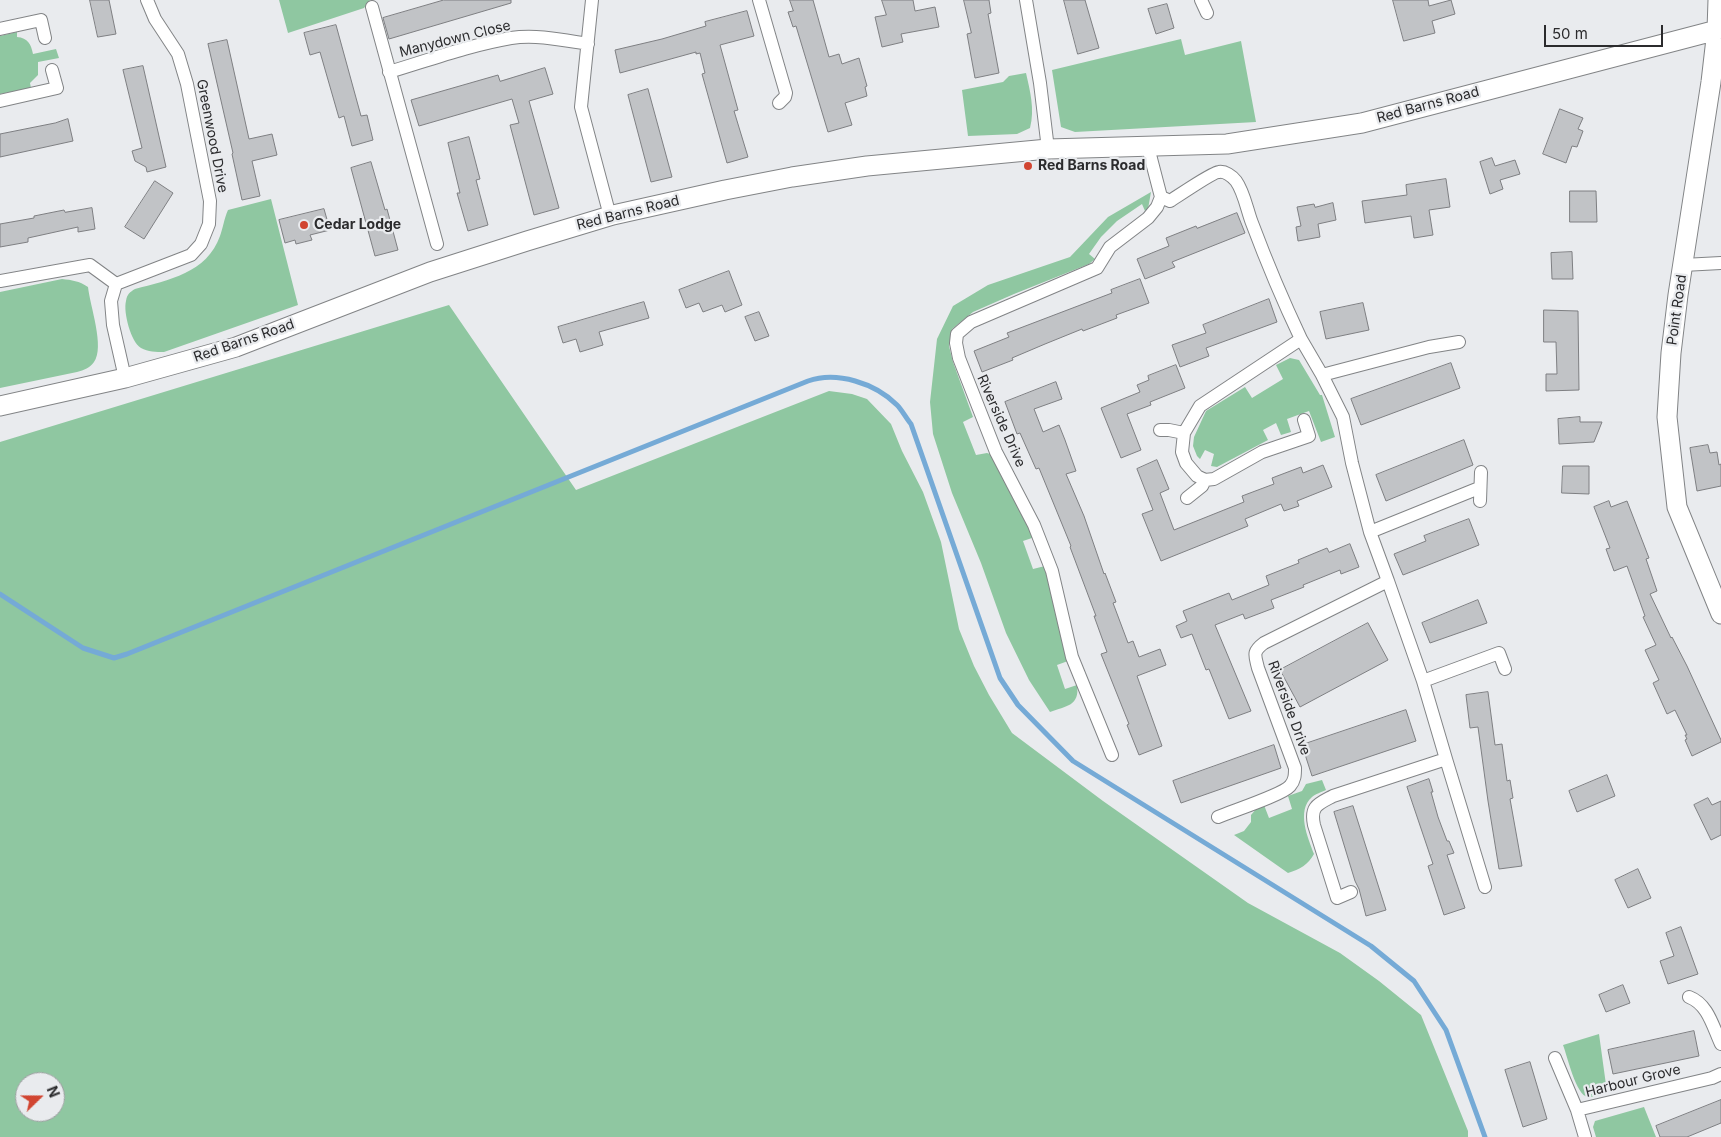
<!DOCTYPE html>
<html>
<head>
<meta charset="utf-8">
<style>
  body { margin:0 }
  #map { position:relative; width:1721px; height:1137px; overflow:hidden; background:#e9ebee; font-family:Inter,sans-serif }
  canvas { display:block }
  .north { position:absolute; left:15px; top:1072px; width:50px; height:50px; box-sizing:border-box; background:#e9ebee; border:1px solid #9d9ea1; border-radius:50%; rotate:68deg; font-size:14px; font-weight:700; line-height:20px; text-align:center; color:#2b2b2d }
  .north::after { content:''; display:block; margin:auto; width:18px; height:22px; background:#d14531; clip-path:polygon(50% 0,100% 100%,50% 72%,0 100%) }
  .scale { position:absolute; left:1544px; top:25px; width:119px; height:22px; box-sizing:border-box; border:2px solid #2b2b2d; border-top:0; padding-left:6px; font-size:15px; line-height:18px; white-space:nowrap; color:#2b2b2d; -webkit-text-stroke:4px #e9ebee; paint-order:stroke }
</style>
</head>
<body>
<div id="map">
<canvas width="1721" height="1137"></canvas>
<div class="north">N</div>
<div class="scale">50 m</div>
</div>
<script>
const ctx = document.querySelector('canvas').getContext('2d');
ctx.lineJoin = 'round';
function fillPath(path, color) {
  ctx.fillStyle = color;
  ctx.fill(path, 'evenodd');
}
function strokePath(path, color, width, dash) {
  ctx.strokeStyle = color;
  ctx.lineWidth = width;
  ctx.lineCap = dash ? 'butt' : 'round';
  ctx.setLineDash(dash || []);
  ctx.stroke(path);
}
function label(font, color, halo, rows, align = 'center') {
  ctx.font = font + ' Inter,sans-serif';
  ctx.lineWidth = 4.5;
  ctx.setLineDash([]);
  ctx.textBaseline = 'middle';
  ctx.strokeStyle = halo;
  ctx.fillStyle = color;
  for (const [text, x, y, turn = 0] of rows) {
    ctx.save();
    ctx.translate(x, y);
    ctx.rotate((+turn || 0) * Math.PI / 180);
    ctx.textAlign = isNaN(turn) ? turn : align;
    if (halo) ctx.strokeText(text, 0, 0);
    ctx.fillText(text, 0, 0);
    ctx.restore();
  }
}
const green = new Path2D(`
  M279 0H370L364 8 288 33Z
  M17 32V37C28 38 31 44 33 54L56 49 59 58 38 62V75L30 83 31 88 0 94V36Z
  M1181 39 1185 55 1241 41 1256 122 1075 132 1061 127 1052 70Z
  M1026 73C1030 91 1035 109 1030 128L1017 134 968 136 962 90 1003 82 1009 76Z
  M1151 192 1148 209 1145 211 1142 204 1117 221 1101 237 1089 254 1095 259 1089 264 1014 294 973 312 952 329 949 346 953 362 973 417 963 422 976 455 987 453 990 454 1035 537 1023 541 1033 569 1045 566 1068 661 1057 665 1065 689 1077 685C1080 706 1066 706 1050 712L1029 680 1006 633 981 563 952 493 933 434 930 402 937 339 953 306 988 285 1070 257 1108 217Z
  M271 199 298 305 164 352C156 352 148 352 141 348 131 342 123 312 126 301 127 294 130 292 135 289 168 280 207 273 220 236 223 228 224 219 228 210Z
  M62 279C72 280 79 281 88 287 90 306 105 347 94 362 90 368 84 370 77 372L0 388V292Z
  M449 305 576 490 829 391 852 394 867 399 891 424 902 451 923 492 941 542 959 629 974 666 989 695 1012 733 1103 801 1248 903 1340 953 1379 981 1421 1015 1468 1131V1137H0V442ZM25 1082H55V1112H25Z
  M1290 358 1299 360 1320 395H1322L1335 437 1321 442 1309 411 1287 419 1291 432 1281 435 1276 423 1263 430 1268 440 1217 467 1211 466 1214 454 1205 450 1200 459 1197 456 1193 446 1194 437 1206 411 1245 387 1252 398 1283 379 1276 365Z
  M1322 780 1326 790C1322 792 1315 794 1312 797 1296 811 1308 838 1314 854 1308 865 1300 869 1288 873L1234 835 1244 831 1251 822V815L1257 808 1264 805 1269 818 1292 809 1288 796 1302 791 1306 784Z
  M1599 1034 1607 1092C1601 1094 1593 1098 1588 1097 1576 1096 1567 1055 1563 1045Z
  M1644 1107 1656 1137H1596L1593 1127 1595 1121Z`);
const stream = new Path2D(`
  M0 594 83 648 114 658 127 654 808 381C837 371 875 383 897 405 902 410 906 418 911 424L1000 678 1018 705 1073 761 1371 946 1414 981 1446 1030 1485 1137`);
const building = new Path2D(`
  M90 0H109L116 34 98 37Z
  M444 0H511V3L389 39 383 18Z
  M790 0H813L829 57 839 54 842 64 859 58 867 86 865 87 867 96 845 103 852 125 828 132 796 26 793 27 788 12 793 11Z
  M882 0H913L915 11 935 7 939 27 901 34 903 42 882 47 875 17 886 15Z
  M964 0H989L991 13 988 14 999 73 975 78 967 34 971 33Z
  M1064 0H1085L1099 48 1078 54Z
  M1393 0H1428L1429 6 1451 0 1455 14 1432 21 1435 33 1404 41Z
  M1167 4 1174 28 1156 34 1148 9Z
  M747 11 754 36 720 45 738 110 734 111 748 157 727 163 702 74 705 73 700 53 696 54V52L620 73 615 50 662 39 706 26 705 22Z
  M336 25 361 116 367 115 373 140 352 146 344 116 339 118 320 52 310 55 304 33Z
  M227 40 249 139 272 134 277 155 252 161 260 196 242 200 232 154 233 153 208 44Z
  M143 66 166 167 147 172 146 167 135 161 132 151 142 148 123 70Z
  M545 68 553 94 529 101 559 208 534 215 510 125 519 123 512 99 419 126 411 100 498 75 500 81Z
  M648 89 672 177 651 182 628 95Z
  M1560 109 1583 118 1578 129 1583 131 1577 147 1572 146 1566 163 1543 154Z
  M68 119 73 141 0 157V134L55 123Z
  M469 137 480 179 476 180 488 225 468 231 457 193H460L448 143Z
  M1492 158 1495 166 1515 160 1520 174 1500 180 1503 189 1490 194 1480 162Z
  M371 162 385 210 387 209 398 250 375 256 351 168Z
  M1446 179 1450 207 1429 210 1433 235 1414 238 1411 216 1365 223 1362 201 1407 195 1406 185Z
  M155 181 173 193 144 239 125 227Z
  M1570 191H1596L1597 222H1570Z
  M1333 203 1336 220 1318 224 1320 237 1298 241 1296 227 1301 226 1297 207 1314 204 1315 207Z
  M92 208 95 229 78 232V227L28 238V242L0 247V224L34 218V216L64 210 65 212Z
  M324 209 330 230 310 235 312 240 296 244 295 240 285 243 279 220Z
  M1237 213 1245 233 1172 262 1175 267 1145 279 1137 259 1169 246 1166 238 1196 226 1197 228Z
  M1572 252 1573 279H1552L1551 253Z
  M729 271 742 305 725 312 722 305 703 312 699 303 686 308 679 290Z
  M1140 279 1149 303 1116 315 1117 318 1083 331 1082 329 1045 344 1012 358 1013 360 982 372 974 351 1009 337 1007 333 1112 293 1111 290Z
  M1269 299 1277 322 1206 348 1209 356 1180 367 1172 345 1206 333 1203 325Z
  M644 302 649 318 599 332 603 345 580 352 576 339 563 343 558 327Z
  M1363 303 1369 330 1326 339 1320 312Z
  M1544 310 1578 311 1579 390 1546 391V374H1557L1556 342H1544Z
  M759 312 769 336 755 341 745 317Z
  M1451 363 1460 388 1361 425 1351 399Z
  M1176 365 1185 388 1150 402 1151 405 1127 414 1141 450 1121 458 1101 408 1140 392 1137 385 1149 380 1148 376Z
  M1056 382 1062 399 1034 409 1043 432 1059 425 1065 440 1076 471 1066 474 1084 516 1104 574 1105 573 1116 602 1113 603 1128 643 1133 641 1139 657 1160 649 1166 665 1137 676 1162 746 1139 755 1127 725 1129 724 1101 654 1107 652 1094 616H1096L1070 547 1071 546 1039 468 1036 469 1020 433 1017 434 1005 402Z
  M1580 417V422H1602L1594 442 1559 444 1558 419Z
  M1464 440 1473 465 1386 501 1376 475Z
  M1708 445 1710 453 1717 452 1719 465 1721 464V486L1697 491 1690 448Z
  M1157 460 1169 489 1160 493 1174 530 1244 502 1242 496 1274 484 1272 478 1301 467 1303 473 1323 465 1332 487 1297 501 1299 506 1284 511 1281 504 1245 519 1248 526 1161 561 1142 514 1153 510 1137 469Z
  M1563 466H1589V494L1562 493Z
  M1609 501 1611 507 1627 501 1649 558 1646 559 1657 591 1650 594 1671 638 1672 637 1687 666 1721 740V742L1692 756 1685 740 1687 739 1685 735H1687L1675 710 1667 714 1653 683 1659 680 1645 650 1656 645 1643 617 1645 616 1627 566 1614 571 1606 549 1610 548 1594 507Z
  M1469 519 1479 545 1403 575 1394 554 1426 541 1424 536Z
  M1350 544 1359 567 1341 574 1340 570 1303 585 1304 587 1271 600 1274 608 1245 619 1243 614 1215 625 1251 711 1229 719 1209 669 1206 670 1192 634 1181 638 1176 626 1187 621 1183 611 1229 593 1232 600 1269 585 1266 576 1299 563 1298 560 1327 548 1329 552Z
  M1478 600 1487 623 1430 643 1422 623Z
  M1368 623 1388 660 1300 707 1280 670Z
  M1488 692 1495 745 1502 744 1507 781 1510 780 1513 798 1510 799 1522 866 1499 869 1488 801 1478 727 1470 728 1466 695Z
  M1406 710 1416 741 1312 776 1302 745Z
  M1274 745 1281 768 1181 803 1173 781Z
  M1607 775 1615 796 1577 812 1569 791Z
  M1429 779 1433 792H1431L1438 817 1447 841H1449L1454 853 1447 855 1465 908 1444 915 1428 866 1433 864 1407 787Z
  M1708 798 1712 805 1721 801V835L1711 840 1694 805Z
  M1353 806 1386 910 1366 916 1359 889 1355 881 1334 812Z
  M1638 869 1651 898 1628 908 1615 880Z
  M1681 927 1698 974 1668 984 1660 961 1674 956 1666 933Z
  M1623 985 1630 1003 1606 1012 1599 995Z
  M1694 1031 1699 1056 1613 1074 1608 1050Z
  M1530 1062 1547 1119 1523 1127 1505 1070Z
  M1721 1100V1123L1687 1137H1660L1656 1126Z`);
const street = new Path2D(`
  M592 0 581 107 610 216
  M759 0 786 93 785 97 779 103
  M1026 0 1040 83 1048 149
  M1201 0 1207 13
  M372 7 437 244
  M0 29 41 20 45 38
  M389 72C429 60 470 45 511 38 536 34 563 40 588 44
  M0 101 57 88 52 70
  M1161 197 1170 201C1178 196 1213 172 1219 172 1225 171 1232 176 1236 181 1244 192 1247 210 1252 223 1267 263 1283 301 1301 339L1200 406 1184 433 1182 452 1186 463 1197 476 1205 480 1214 479 1262 452 1309 436 1304 420
  M1683 265 1721 263
  M0 281 90 265 116 284
  M1301 339 1322 375 1429 347 1459 342
  M1322 375 1343 417 1352 463 1370 532 1479 488
  M125 378 113 325 111 301 116 284 191 255 201 244 209 224 210 201 187 84 178 54 155 19 147 0
  M1160 430H1169L1184 433
  M1187 498 1202 486 1205 480
  M1480 501 1481 472
  M1388 581 1423 681 1499 653 1505 669
  M1112 755 1072 657 1052 571 1034 525 996 452 959 358 956 343 957 334 971 322 1097 268 1110 247 1148 218 1157 207 1161 197 1148 147
  M1446 759 1485 887
  M1218 817C1232 811 1282 795 1290 786 1295 780 1295 775 1295 768L1258 668C1255 655 1252 652 1264 643L1388 581 1370 532
  M1351 892 1337 898 1314 825C1310 806 1318 804 1333 796L1446 759 1423 681
  M1689 997C1708 1004 1713 1027 1721 1044
  M1555 1058 1577 1110 1712 1078 1721 1074
  M1577 1110 1585 1137`);
const secondary = new Path2D(`
  M1718 0 1717 30 1711 82 1678 295 1671 353 1667 417 1677 507 1721 614
  M0 406 125 378 236 347 430 272 527 241 613 215 725 190 792 177 867 166 1048 149 1227 144 1362 123 1717 30`);
const markers = [
  [1028,166,5,"#d14531"],
  [304,225,5,"#d14531"]
];
const streetNames = [
  ["Manydown Close",455,39,-14],
  ["Red Barns Road",1428,105,-15],
  ["Greenwood Drive",212,136,79],
  ["Red Barns Road",628,213,-14],
  ["Point Road",1677,310,-82],
  ["Red Barns Road",244,341,-19],
  ["Riverside Drive",1001,421,66],
  ["Riverside Drive",1289,708,70],
  ["Harbour Grove",1633,1081,-14]
];
const poiNames = [
  ["Red Barns Road",1038,166],
  ["Cedar Lodge",314,225]
];
fillPath(green, '#8fc7a1');
strokePath(stream, '#75aad6', 5);
fillPath(building, '#c1c3c6');
strokePath(building, '#7e7f82', 1);
strokePath(street, '#828486', 14);
strokePath(secondary, '#828486', 21);
strokePath(street, '#fff', 12);
strokePath(secondary, '#fff', 19);
for (const [x, y, r, color] of markers) {
  const dot = new Path2D();
  dot.arc(x, y, r, 0, 2 * Math.PI);
  ctx.fillStyle = color;
  ctx.fill(dot);
  strokePath(dot, '#e9ebee', 2);
}
label('14px', '#2b2b2d', '#e9ebee', streetNames);
label('bold 14px', '#2b2b2d', '#e9ebee', poiNames, 'left');
</script>
</body>
</html>
